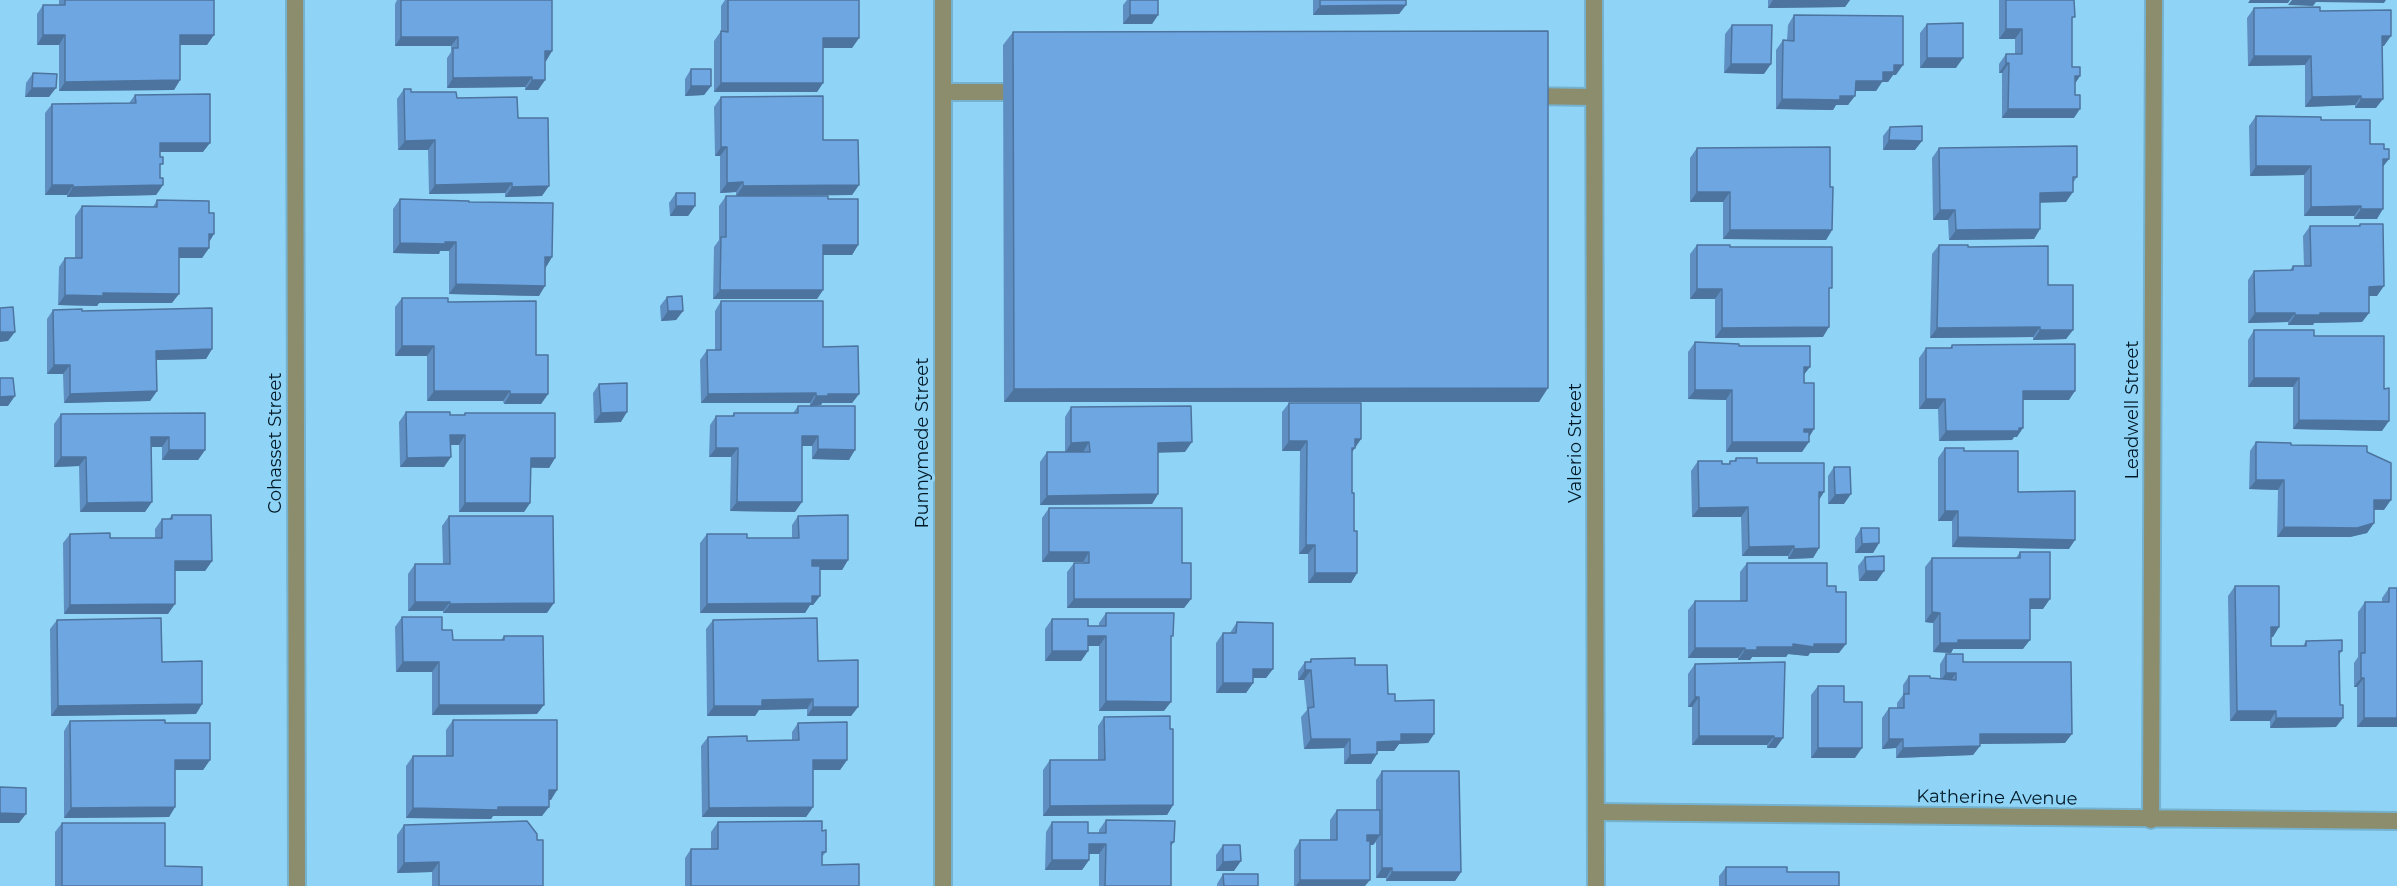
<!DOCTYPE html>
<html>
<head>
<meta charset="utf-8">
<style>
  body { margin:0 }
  canvas { display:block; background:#8fd4f6 }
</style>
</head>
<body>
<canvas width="2397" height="886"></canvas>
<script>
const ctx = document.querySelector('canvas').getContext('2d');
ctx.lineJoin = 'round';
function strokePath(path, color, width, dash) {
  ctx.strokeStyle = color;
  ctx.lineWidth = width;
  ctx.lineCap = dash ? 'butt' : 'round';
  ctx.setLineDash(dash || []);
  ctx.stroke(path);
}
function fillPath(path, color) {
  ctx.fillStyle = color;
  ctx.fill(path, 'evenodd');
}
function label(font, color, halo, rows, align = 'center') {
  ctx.font = font + ' Montserrat,sans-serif';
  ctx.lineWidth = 6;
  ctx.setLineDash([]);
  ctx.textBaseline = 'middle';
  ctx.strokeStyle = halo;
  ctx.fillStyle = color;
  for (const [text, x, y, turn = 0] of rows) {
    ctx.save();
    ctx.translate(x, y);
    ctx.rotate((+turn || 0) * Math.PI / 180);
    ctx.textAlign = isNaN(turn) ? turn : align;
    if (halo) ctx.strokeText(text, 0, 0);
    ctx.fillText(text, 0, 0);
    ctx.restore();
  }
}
const service = new Path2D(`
  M943 92H1026
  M1526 96 1594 97`);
const minor = new Path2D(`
  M295 0 297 886
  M1597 812 2397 821
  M2151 820 2154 0
  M943 886V0`);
const tertiary = new Path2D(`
  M1594 0 1596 886`);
const wall = new Path2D(`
  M59 0H214L207 45H180V80L174 90 59 91V45H37V14L43 5H59Z
  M397 0H552V51L546 61H545V80L538 90H525V87L447 88V58L451 52V46H395V4Z
  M725 0H859V38L852 48H823V83L817 92H714V41L721 31V6Z
  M1127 0H1158V15L1152 24H1123V5Z
  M1313 0H1406V5L1399 14 1313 15Z
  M1768 0H1850L1845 7 1768 8Z
  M1999 0H2074L2072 21V67L2080 76 2075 83 2074 118H2002V73H1999V64L2006 54H2015V39H1999Z
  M2254 8 2320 11 2384 46H2382L2376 108H2355V105L2305 107V65L2248 66 2247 18Z
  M1794 15 1896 75H1893L1888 82H1882L1876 91H1855L1848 105H1836L1833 110 1776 109V50L1783 40H1787L1788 25Z
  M1927 24 1956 68H1920V33Z
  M1732 25 1764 74 1724 73 1725 34Z
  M1013 32 1539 402H1004L1003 45Z
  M691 69 711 86 704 95 685 96V79Z
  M33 73 49 97H25L26 83Z
  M404 89 411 92 457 98 518 118 542 196 505 197V193L429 194 428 150H398L397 99Z
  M135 95 203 152H160V178L163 185 156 195 67 197V195H45V113L52 104 129 103Z
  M721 97 823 140 859 185 852 195 751 196 828 199 858 245 852 255H823V290L817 299H713L714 247 719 240V206L726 196H736V192L720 193V156H715L714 107Z
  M2256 116 2321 120 2370 144 2383 167 2377 219H2354V216H2304V175L2250 176 2249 126Z
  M1890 127 1915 150H1883V136Z
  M1697 148 1830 187 1832 230 1826 240 1723 239V202H1690V158Z
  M1939 148 2077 177 2073 183 2066 202H2040V229L2034 239 1949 240 1948 220H1933L1932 158Z
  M676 193 695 206 688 216H670L669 203Z
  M400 199 469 202 552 257 546 267 539 296 449 294V251H440L439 254 393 253V209Z
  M157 200 209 243V248L202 258H179L172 303H99L97 306 58 305 59 267 65 258H75V216L82 206 153 207Z
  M2360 224 2377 296H2369V313L2362 322 2314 323 2313 325H2288V322L2248 323V280L2254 271 2290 270 2293 266H2304L2303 236 2310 226H2359Z
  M1697 245 1730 247 1829 291 1823 337 1715 338V299H1690V254Z
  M1939 245 1968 247 2048 285 2073 330 2066 339 2033 340V337L1930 338 1932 254Z
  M667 297 683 311 676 320 661 321 660 306Z
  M402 298 448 302 548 394 541 404H504L503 401H427V356H395V307Z
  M721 301 823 347 859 394 852 403H822L821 405 810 406V403H701L700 360 707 350H715V311Z
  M53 310 82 311 212 349 206 359 156 360 157 391 150 401 64 403 63 374H47V319Z
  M2254 330 2314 336 2382 431 2293 429V387H2248V340Z
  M1695 342 1739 346 1804 376 1809 437 1802 452H1726V400L1688 399V352Z
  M1952 345 2069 400H2023L2017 437H2014L2012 440 1939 441 1938 409H1919V358L1926 348H1950Z
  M599 384 621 422 594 423 593 393Z
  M1289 403 1361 439 1352 452V493L1357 573 1351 583H1308V554H1299L1300 451H1282V412Z
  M798 406 849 460 812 459V446H802L795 512 730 511 731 457H709L710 425 716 416H732L734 413H793Z
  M1071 407 1185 452H1158V494L1152 504 1040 505V462L1047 452H1065V417Z
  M406 412 450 415H464L465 413 555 458 549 468H531L530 503 524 512H459V445H451L444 467H400L399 422Z
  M205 413V450L198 460H162V447H151L145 512H80L79 466 54 467V424L61 414Z
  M2256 442 2367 452 2384 510H2374V523L2367 533 2350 537H2277L2278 490 2249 489 2250 451Z
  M1945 448 1964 451 2018 492 2069 549 1952 547V521H1938V458Z
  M1736 458 1757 463 1824 492 1819 500V548L1813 558 1788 559V556H1742L1741 517H1692L1691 471 1698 461 1729 464 1730 461H1734Z
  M1834 467 1844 504H1828V476Z
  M1049 508 1182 563 1191 599 1184 608H1067V572L1074 563H1083V562H1042V518Z
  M172 515 212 561 205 571H175L168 614H64L63 543 70 534 110 538H155V529L162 519H169Z
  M449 516 547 613H443V611H408V574L415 564H443L442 526Z
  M798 516 848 560 842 570H820V596L813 605H810L805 613H700V543L707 534 747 538H792V525Z
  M1861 528 1879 543 1873 553H1855V538Z
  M2020 552 2043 609H2030L2023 649H1953L1951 653 1933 652V623L1925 622V567L1932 558H2016Z
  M1865 557 1877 581H1859L1858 566Z
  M1747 563 1827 586 1839 653H1810L1808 656 1788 654 1786 657H1752L1750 660H1738V658H1688V610L1695 601H1740V572Z
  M2235 586 2273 637H2271V646H2303L2306 641 2342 651 2339 655 2336 727 2270 728V721H2230L2228 596Z
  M2389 588 2397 727H2357V687H2354V663L2358 657V612L2365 602H2382V598Z
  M1106 613 1171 640 1164 711H1099V646H1088V651L1081 661H1045V629L1052 619 1088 626H1099V623Z
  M402 617 442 630 453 640H501L504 636 537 714 432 715V672H396L395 627Z
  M57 620 162 662 202 704 196 714 51 716 50 629Z
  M713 620 818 661 858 707 851 716H807V709L759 710 755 716H707L706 629Z
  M1237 622 1273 669 1266 678H1253V683L1246 693H1216V643L1223 633H1230Z
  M1946 654 1963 662 2065 743 1980 744V746L1973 755 1896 758V748L1882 749V718L1889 708H1897V703L1903 695V685L1909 676 1940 679V664Z
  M1311 659 1355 665 1434 734 1428 743 1399 744 1394 751H1377L1371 764H1344V748L1304 749 1301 717 1307 710 1304 680H1298V672L1305 662H1309Z
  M1785 662 1776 748H1767V745H1692V707H1688V674L1695 664Z
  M1818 686 1844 702 1855 758H1811V695Z
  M1104 717 1170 729 1173 805 1167 815 1043 816V770L1050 760H1098V726Z
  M453 720 551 800H549L542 816H493L491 819 406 818V766L413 756H446V730Z
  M70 721 165 723 210 760 203 770H175V807L169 817 64 818V731Z
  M798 723 847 760 840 770H813V807L806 817H702L701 746 708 737 747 741 792 740V732Z
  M1382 771 1461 872 1455 881H1386V878H1376V842L1373 845H1370L1365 886H1294V850L1300 840H1330V820L1337 810H1376V780Z
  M1106 820 1174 842 1171 846V886H1099V854H1089V860L1082 870H1045L1046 832 1052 822 1088 833H1099V830Z
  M718 822 822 831 826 852 822 857V865L859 886H685V858L691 849H711V832Z
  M62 823 165 866 202 886H55V832Z
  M404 825 537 840 543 886H432V872L397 873V835Z
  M1223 845 1234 871H1216V855Z
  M1726 867 1787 872 1839 886H1719V876Z
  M1223 874 1258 886H1217V884Z`);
const shadedWall = new Path2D(`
  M1773 0H1850L1845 7 1768 8Z
  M2250 0H2290L2288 3H2248Z
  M2292 0H2386L2384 3 2316 2 2313 6 2288 5Z
  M1406 5 1399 14 1313 15 1320 6Z
  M1130 15H1158L1152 24H1123Z
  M2006 29H2022L2015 39H1999Z
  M43 35H65L59 45H37Z
  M180 35H214L207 45H174Z
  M2382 36H2391L2384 46H2375Z
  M401 37H458L451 46H395Z
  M823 38H859L852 48H817Z
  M545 51H552L546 61H538Z
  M2254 56H2311L2305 65 2248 66Z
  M1927 58H1963L1956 68H1920Z
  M2006 63H2009L2002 73H1999Z
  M1731 64H1771L1764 74 1724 73Z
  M1894 65H1903L1896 75H1893L1888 82H1882L1876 91H1849L1856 81 1883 72Z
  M2075 76H2080L2074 85Z
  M532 77 525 87 447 88 453 78Z
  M180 80 174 90 59 91 65 82Z
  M532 80H545L538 90H525Z
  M721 83H823L817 92H714Z
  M691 86H711L704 95 685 96Z
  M32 88H56L49 97H25Z
  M1840 96H1855L1848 105H1836L1833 110 1776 109 1782 99Z
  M2361 96 2355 105 2305 107 2312 97Z
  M2361 99H2383L2376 108H2355Z
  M2008 109H2080L2074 118H2002Z
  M435 140 428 150H398L405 141Z
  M1889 140 1922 141 1915 150H1883Z
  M160 143H210L203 152H154Z
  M721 147H727L720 156H715Z
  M2383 159H2389L2382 168Z
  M2256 166H2311L2304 175 2250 176Z
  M743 182 736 192 720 193 727 183Z
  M512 183 505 193 429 194 435 185Z
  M52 185H73L67 195H45Z
  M163 185 156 195 67 197 73 187Z
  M859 185 852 195 736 196 743 186Z
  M549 186 542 196 505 197 512 187Z
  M1697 192H1730L1723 202H1690Z
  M2073 192 2066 202 2034 203 2040 193Z
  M676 206H695L688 216H670Z
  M2361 206 2354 216H2304L2311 207Z
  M2361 209H2383L2377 219H2354Z
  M1940 210H1955L1948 220H1933Z
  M2040 229 2034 239 1949 240 1956 230Z
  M1730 230H1832L1826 240 1723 239Z
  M209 234H214L208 244Z
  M456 242 449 251H440L439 254 393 253 400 243Z
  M823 245H858L852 255H817Z
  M179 248H209L202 258H172Z
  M545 257H552L546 267Z
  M456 284 545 286 539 296 449 294Z
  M2384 286 2377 296H2362L2369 287Z
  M1697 289H1722L1715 299H1690Z
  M720 290H823L817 299H713Z
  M103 293 179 294 172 303H99L97 306 58 305 65 295Z
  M668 311H683L676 320 661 321Z
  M2255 313H2295L2288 322 2248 323Z
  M2320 313H2369L2362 322 2314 323 2313 325H2288L2295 315Z
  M1829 327 1823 337 1715 338 1722 328Z
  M2040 327 2033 337 1930 338 1937 328Z
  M2040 330H2073L2066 339 2033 340Z
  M0 332H15L8 341 0 342Z
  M402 346H434L427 356H395Z
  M212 349 206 359 149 360 156 351Z
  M54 365H70L63 374H47Z
  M1804 367H1810L1803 376Z
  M2254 378H2299L2293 387H2248Z
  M1548 388 1539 402H1004L1014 389Z
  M1695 390H1732L1726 400 1688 399Z
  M157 391 150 401 64 403 70 394Z
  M434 391H510L503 401H427Z
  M2023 391H2075L2069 400H2017Z
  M816 393 810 403H701L708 394Z
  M510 394H548L541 404H504Z
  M828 394H859L852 403H822L821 405 810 406 816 396Z
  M15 396 8 406H0V397Z
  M1926 399H1945L1938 409H1919Z
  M627 412 621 422 594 423 601 413Z
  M2299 420 2389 421 2382 431 2293 429Z
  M2019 428H2023L2017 437H2014L2012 440 1939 441 1946 431Z
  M1804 429H1814L1808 439H1797Z
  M450 435H465L459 445H444Z
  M802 436H818L812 446H795Z
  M151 437H169L162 447H144Z
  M1355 439H1361L1348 458Z
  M1289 441H1307L1300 451H1282Z
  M1089 442 1083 452 1065 453 1071 443Z
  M1192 442 1185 452 1151 453 1158 443Z
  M1732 442H1809L1802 452H1726Z
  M716 448H738L731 457H709Z
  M818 449 855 450 849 460 812 459Z
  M169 450H205L198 460H162Z
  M61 457H86L79 466 54 467Z
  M451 457 444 467H400L407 458Z
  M531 458H555L549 468 524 467Z
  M2256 480H2284L2278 490 2249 489Z
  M1819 492H1824L1818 501Z
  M1158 494 1152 504 1040 505 1047 496Z
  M1851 494 1844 504H1828L1835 495Z
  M2374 500H2391L2384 510 2367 509Z
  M152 502 145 512H80L87 503Z
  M737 502H802L795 512 730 511Z
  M465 503H530L524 512H459Z
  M1748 507 1741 517H1692L1699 508Z
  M1945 511H1958L1952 521H1938Z
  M2374 523 2367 533 2350 537H2277L2284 527Z
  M1958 537 2075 540 2069 549 1952 547Z
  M1879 543 1873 553H1855L1862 544Z
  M1306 545H1315L1308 554H1299Z
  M1794 546 1788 556H1742L1749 547Z
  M1819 548 1813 558 1788 559 1794 549Z
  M1049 552H1089L1083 562H1042Z
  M812 560H848L842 570H805Z
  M175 561H212L205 571H168Z
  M1866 571H1884L1877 581H1859Z
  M1315 573H1357L1351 583H1308Z
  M812 596H820L813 605H810L805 613H700L707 604Z
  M1074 599H1191L1184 608H1067Z
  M2030 599H2050L2043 609H2023Z
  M415 602H450L443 611H408Z
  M554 603 547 613H443L450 604Z
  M175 604 168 614H64L70 605Z
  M1932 612 1940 613 1933 623 1925 622Z
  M2271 627H2279L2273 637H2264Z
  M1088 636H1106L1099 646H1081Z
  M1958 640H2030L2023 649H1953L1951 653 1933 652 1940 643Z
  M1793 644H1846L1839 653H1810L1808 656 1788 654 1786 657H1752L1750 660H1738L1745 650 1757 647Z
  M1695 648H1745L1738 658H1688Z
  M1052 651H1088L1081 661H1045Z
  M403 662H439L432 672H396Z
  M1253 669H1273L1266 678H1246Z
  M1305 670H1311L1304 680H1298Z
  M1946 673H1956L1950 682H1940Z
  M2361 678H2364L2357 687H2354Z
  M1223 683H1253L1246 693H1216Z
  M1695 697H1699L1692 707H1688Z
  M813 699 807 709 759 710 755 716H707L714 706 762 700Z
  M1106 701 1171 702 1164 711H1099Z
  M202 704 196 714 51 716 58 706Z
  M439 705H544L537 714 432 715Z
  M813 707H858L851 716H807Z
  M2237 711H2276L2270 721H2230Z
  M2276 718H2343L2336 727 2270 728Z
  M2364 718H2397V727H2357Z
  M1401 734H1434L1428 743 1399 744 1394 751H1370L1377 742Z
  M1980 734H2072L2065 743 1973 744Z
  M1699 736H1774L1767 745H1692Z
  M1774 738H1783L1776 748H1767Z
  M1311 739H1350L1344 748 1304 749Z
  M1889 739H1903L1896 748 1882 749Z
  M1980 746 1973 755 1896 758 1903 748Z
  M1818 748H1862L1855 758H1811Z
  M1377 754 1371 764H1344L1350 755Z
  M175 760H210L203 770H168Z
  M813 760H847L840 770H806Z
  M549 790H557L551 800H542Z
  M1173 805 1167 815 1043 816 1050 806Z
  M175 807 169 817 64 818 71 808Z
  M498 807H549L542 816H493L491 819 406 818 413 808Z
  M813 807 806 817H702L709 808Z
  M0 813 26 814 19 823H0Z
  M1367 835H1380L1373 845H1361Z
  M1089 844H1106L1099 854H1082Z
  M1052 860H1089L1082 870H1045Z
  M1241 861 1234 871H1216L1223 862Z
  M439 862 432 872 397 873 404 863Z
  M1382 868H1392L1386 878H1376Z
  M1392 872H1461L1455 881H1386Z
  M1300 880H1370L1365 886H1296Z`);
const building = new Path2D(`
  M65 0H214V35H180V80L65 82V35H43V5H65Z
  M401 0H552V51H545V80H532V77L453 78V48H458V37H401Z
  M728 0H859V38H823V83H721V31L728 32Z
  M1130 0H1158V15H1130Z
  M1320 0H1406V5L1320 6Z
  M2006 0H2074L2075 17H2072V67H2080V76H2075V95H2080V109H2008L2009 63H2006V54H2022V29H2006Z
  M2320 7V11L2391 10V36H2382L2383 99H2361V96L2312 97 2311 56H2254V8Z
  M1794 15 1903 16V65H1894V72H1883V81H1856L1855 96H1840V100L1782 99 1783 40 1794 41Z
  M1963 23V58H1927V24Z
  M1732 25H1772L1771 64H1731Z
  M1548 31V388L1014 389 1013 32Z
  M691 69H711V86H691Z
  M33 73 57 74 56 88H32Z
  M404 89H411V92H456L457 98 517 97 518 118H548L549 186 512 187V183L435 185V140L405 141Z
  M210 94V143H160V157H163V164H160V178H163V185L73 187V185H52V104L136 103 135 95Z
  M823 96V140H858L859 185 743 186V182L727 183V147H721V97Z
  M2256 116 2321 117V120H2370V144H2384V149H2389V159H2383V209H2361V206L2311 207V166H2256Z
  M1922 126V141L1889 140 1890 127Z
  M2077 146V177H2073V192L2040 193V229L1956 230 1955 210H1940L1939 148Z
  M1830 147V187H1833L1832 230H1730V192H1697V148Z
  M676 193H695V206H676Z
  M726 196H828V199H858V245H823V290H720L721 237H726Z
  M400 199 469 201V202L553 203 552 257H545V286L456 284V242H445V244L400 243Z
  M157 200 209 201V213H214V234H209V248H179V294L103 293V296L65 295V258H82V206L157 207Z
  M2360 224H2383L2384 286 2369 287V313H2320V315H2295V313H2255L2254 271 2293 270V266H2311L2310 226H2360Z
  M1697 245H1730V247H1832V288H1829V327L1722 328V289H1697Z
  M1939 245H1968V247L2048 246V285H2073V330H2040V327L1937 328Z
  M682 296 683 311H668L667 297Z
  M402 298H448V302L536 301V355H548V394H510V391H434V346H402Z
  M721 301H823V347L858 346 859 394H828V396H816V393L708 394 707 350H721Z
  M13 307 15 332H0V308Z
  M212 308V349L156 351 157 391 70 394V365H54L53 310 82 309V311Z
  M2254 330H2314V336H2384V389L2389 388V421L2299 420V378H2254Z
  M1695 342 1739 344V346H1810V367H1804V383H1814V429H1804V432H1809V442H1732V390H1695Z
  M2075 344V391H2023V428H2019V431H1946L1945 399H1926V348H1952V345Z
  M0 378H13L15 396 0 397Z
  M627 383V412L601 413 599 384Z
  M1289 403H1361V439H1355V448H1352V493H1354V531H1357V573H1315V545H1306L1307 441H1289Z
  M798 406H855V450L818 449V436H802V502H737L738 448H716V416H734V413H798Z
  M1191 406 1192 442 1158 443V494L1047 496V452H1090L1089 442 1071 443V407Z
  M406 412H450V415H465V413H555V458H531L530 503H465V435H450L451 457 407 458Z
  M205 413V450H169V437H151L152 502 87 503 86 457H61V414Z
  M2256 442 2291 443V445L2367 446V452L2391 463V500H2374V523L2357 528 2284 527V480H2256Z
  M1945 448H1964V451H2018V492L2075 491V540L1958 537V511H1945Z
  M1736 458H1757V463H1824V492H1819V548L1794 549V546L1749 547 1748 507 1699 508 1698 461H1722V464H1730V461H1736Z
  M1834 467H1850L1851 494 1835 495Z
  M1049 508H1182V563H1191V599H1074V563H1089V552H1049Z
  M172 515H211L212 561H175V604L70 605V534L110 533V538H162V519H172Z
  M848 515V560H812V566H820V596H812V603L707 604V534H747V538H799L798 516Z
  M449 516H553L554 603 450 604V602H415V564H450Z
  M1861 528H1879V543L1862 544Z
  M2020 552H2050V599H2030V640H1958V643H1940V613L1932 612V558H2020Z
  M1884 556V571H1866L1865 557Z
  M1747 563H1827V586H1836V592H1846V644H1814V647L1793 644V647H1757V650H1745V648H1695V601H1747Z
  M2235 586H2279V627H2271V646H2306V641L2342 640V651H2339L2340 705H2343V718H2276V711H2237Z
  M2389 588H2397V718H2364V678H2361V653H2365V602H2389Z
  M1106 613H1174L1173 636H1171V702L1106 701V636H1088V651H1052V619H1088V626H1106Z
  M402 617H442V630H452L453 640H504V636H543L544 705H439V662H403Z
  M161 618 162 662 202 661V704L58 706 57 620Z
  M817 618 818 661 858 660V707H813V699L762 700V706H714L713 620Z
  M1237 622 1273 623V669H1253V683H1223V633H1236Z
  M1946 654H1963V662H2071L2072 734H1980V746L1903 748V739H1889V708H1904V694H1909V676H1930V678L1956 680V673H1946Z
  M1355 658V665H1387L1388 694H1395V701L1434 700V734H1401V741L1377 742V754L1350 755V739H1311L1308 708 1314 707 1311 670H1305V662H1311V659Z
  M1785 662 1783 738H1774V736H1699V697H1695V664Z
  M1818 686H1844V702H1862V748H1818Z
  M1170 716V729H1173V805L1050 806V760H1105L1104 717Z
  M165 720V723H210V760H175V807L71 808 70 721Z
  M453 720H557V790H549V807H498V810L413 808V756H453Z
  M847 722V760H813V807L709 808 708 737 747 736V741L799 740 798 723Z
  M1382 771H1459L1461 872H1392V868H1382Z
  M0 787 26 788V814L0 813Z
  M1337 810H1380V835H1367V841H1370V880H1300V840H1337Z
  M1106 820 1175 821 1174 842H1171V886H1105L1106 844H1089V860H1052V822H1088V833H1106Z
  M527 821 537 834V840H543V886H439V862L404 863V825Z
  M822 821V831L826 830V852H822V865L859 864V886H691V849H718V822Z
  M62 823H165V866L202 867V886H62Z
  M1223 845H1240L1241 861 1223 862Z
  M1726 867H1787V872H1839V886H1726Z
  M1223 874H1258V886H1224Z`);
const streetNames = [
  ["Leadwell Street",2133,410,-90],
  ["Cohasset Street",276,443,-90],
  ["Runnymede Street",923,443,-90],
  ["Valerio Street",1576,443,-90],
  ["Katherine Avenue",1997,798,1]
];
strokePath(service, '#75b2d0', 20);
strokePath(minor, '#75b2d0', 20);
strokePath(tertiary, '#75b2d0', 20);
strokePath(service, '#8b8d6c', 16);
strokePath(minor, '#8b8d6c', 16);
strokePath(tertiary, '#8b8d6c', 16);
fillPath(wall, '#5f8fc2');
fillPath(shadedWall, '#4d749e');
fillPath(building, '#6ea6e2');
strokePath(building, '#4d749e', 1.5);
label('18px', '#001825', '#8fd4f6', streetNames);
</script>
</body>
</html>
